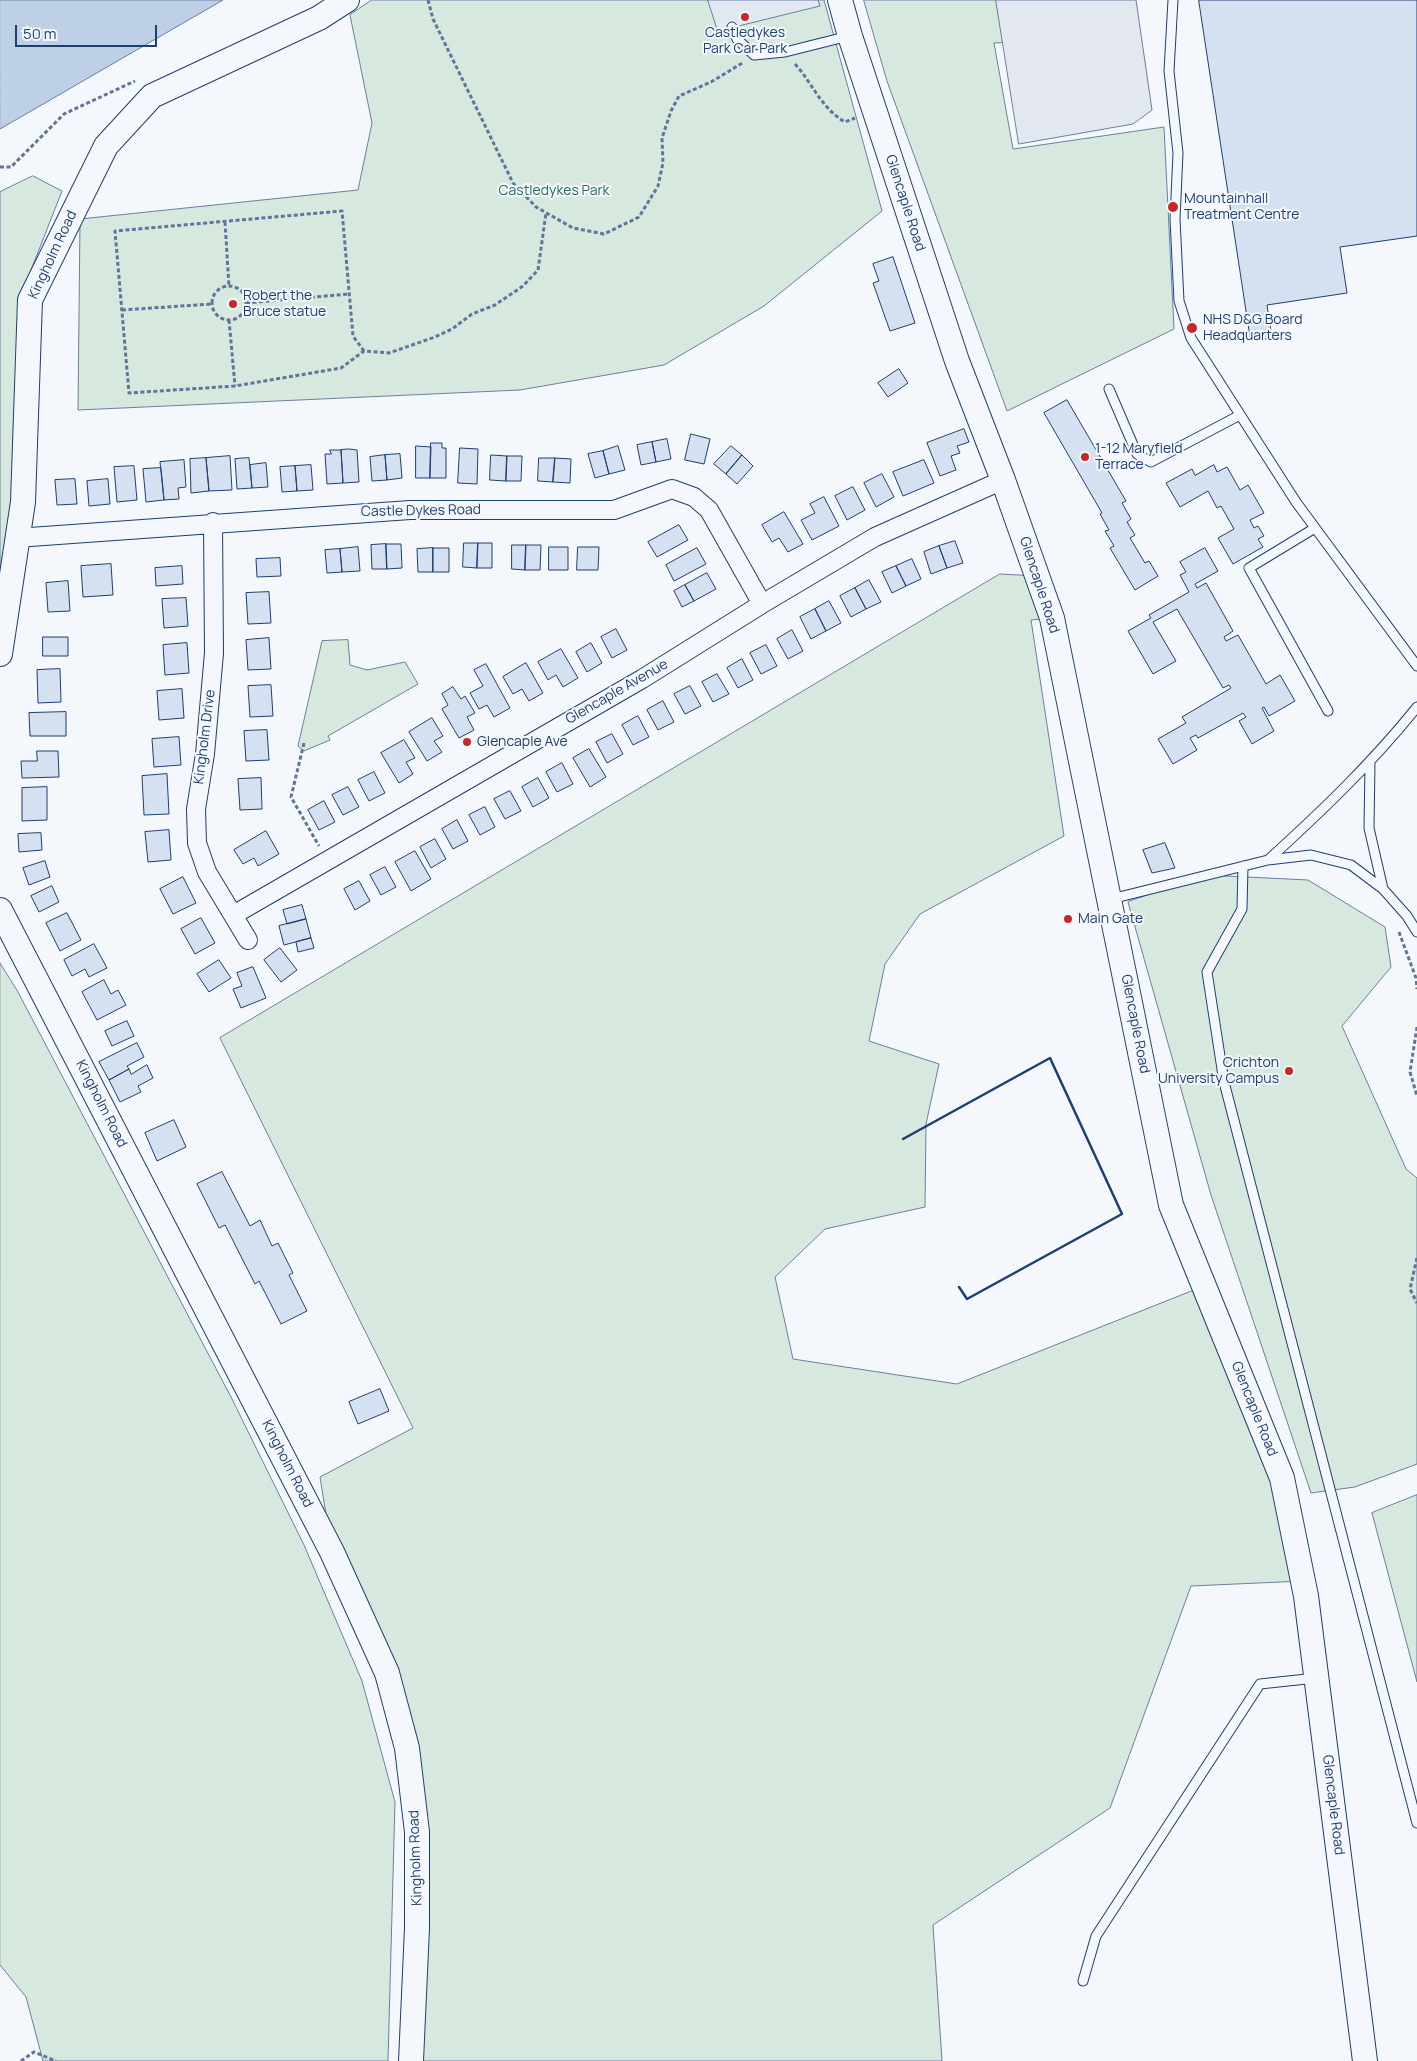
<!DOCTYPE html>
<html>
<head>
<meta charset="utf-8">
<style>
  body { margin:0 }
  #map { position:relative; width:1417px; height:2061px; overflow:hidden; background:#f4f7fb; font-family:Manrope,sans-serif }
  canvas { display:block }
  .scale { position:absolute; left:15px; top:25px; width:142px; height:22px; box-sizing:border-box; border:2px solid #1d3f73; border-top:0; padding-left:6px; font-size:15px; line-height:18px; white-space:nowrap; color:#1d3f73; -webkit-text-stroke:4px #f4f7fb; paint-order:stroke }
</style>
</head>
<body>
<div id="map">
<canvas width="1417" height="2061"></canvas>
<div class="scale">50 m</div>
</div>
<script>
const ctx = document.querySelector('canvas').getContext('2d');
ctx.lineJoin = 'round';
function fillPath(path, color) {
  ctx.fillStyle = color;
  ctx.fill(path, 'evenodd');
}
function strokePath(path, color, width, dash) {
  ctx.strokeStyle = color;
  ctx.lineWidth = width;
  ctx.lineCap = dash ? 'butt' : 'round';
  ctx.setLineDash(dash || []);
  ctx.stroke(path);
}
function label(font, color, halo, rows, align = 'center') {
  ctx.font = font + ' Manrope,sans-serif';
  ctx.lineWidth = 4;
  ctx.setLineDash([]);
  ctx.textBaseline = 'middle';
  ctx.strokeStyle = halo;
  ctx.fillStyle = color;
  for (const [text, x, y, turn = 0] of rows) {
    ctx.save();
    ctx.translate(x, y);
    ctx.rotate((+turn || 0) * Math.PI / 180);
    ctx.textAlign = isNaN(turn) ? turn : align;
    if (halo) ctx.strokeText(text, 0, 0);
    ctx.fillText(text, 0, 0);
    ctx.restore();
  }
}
const green = new Path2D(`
  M372 0H824L882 211 764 306 664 365 520 390 78 410 80 219 358 190 372 123 350 15Z
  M864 0H1009L1015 42 994 43 1013 149 1164 127 1174 329 1007 411 887 81Z
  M33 176 62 191 22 293 18 438 0 643V192Z
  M1000 574 1037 576 1052 618 1031 620 1064 836 920 914 885 964 869 1041 939 1064 926 1124 925 1207 825 1229 775 1277 793 1359 957 1384 1204 1286 1282 1478 1303 1581 1191 1586 1110 1808 933 1925 942 2061H411L407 1748 332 1552 320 1477 413 1428 220 1038Z
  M348 640 350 665 367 670 405 662 418 684 328 736 330 740 304 751 298 746 322 641Z
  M1206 875 1308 880 1385 927 1391 967 1342 1026 1406 1169 1417 1178V1464L1355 1487 1311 1493 1211 1195 1128 902Z
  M0 963 18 992 232 1399 304 1545 362 1681 395 1802 388 2061H43L26 1997 0 1965Z
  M1417 1495V1682L1372 1513Z`);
const parking = new Path2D(`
  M708 0H818L820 6 718 31Z
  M996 0H1136L1152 110 1133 124 1019 144Z`);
const water = new Path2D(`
  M0 0H223L0 129Z`);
const building = new Path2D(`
  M1199 0H1417V236L1340 247 1347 293 1267 305 1272 338 1251 341Z
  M893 257 915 323 890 331 873 283 879 281 873 264Z
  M899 369 908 383 888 397 878 383Z
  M1067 400 1126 501 1122 503 1131 519 1127 522 1135 535 1130 538 1145 563 1149 561 1158 576 1135 590 1110 548 1114 546 1105 531 1109 530 1100 514 1102 513 1044 413Z
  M964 429 969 442 957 446 960 453 951 456 956 470 940 476 927 443Z
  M691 434 710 439 704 464 685 460Z
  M667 439 671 459 656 462 652 442Z
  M652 442 656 462 641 465 637 445Z
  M431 443H442V448H446V478H430Z
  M416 446 431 447 430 478H416Z
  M618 446 625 470 609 474 603 451Z
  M731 446 742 455 726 474 714 464Z
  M460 448 478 449 477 484 458 483Z
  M349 449 357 450 359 482 343 483 341 450Z
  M330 450H341L343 483 327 484 325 454H331Z
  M603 451 609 474 595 478 588 454Z
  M400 454 402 478 387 480 385 455Z
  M385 455 387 480 372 481 370 457Z
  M491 455 507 456 506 481 490 480Z
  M742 455 753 466 737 484 726 474Z
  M230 456 232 490 209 491 206 458Z
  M507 456H522L521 481H506Z
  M206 458 209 491 191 493 190 459Z
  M249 458 252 488 237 489 235 459Z
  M539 458H555L553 482 538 481Z
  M555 458 571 459 570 483 553 482Z
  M184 460 186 487 178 488 179 499 164 500 160 462Z
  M924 460 934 483 903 496 893 472Z
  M266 463 268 487 252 488 250 465Z
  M311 465 313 490 297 491 295 466Z
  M1214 465 1217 472 1227 467 1240 490 1248 485 1264 513 1250 520 1254 528 1258 526 1264 536 1258 539 1263 547 1233 564 1218 538 1234 529 1221 506 1217 508 1208 491 1180 507 1166 483 1192 469 1195 475Z
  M134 466 137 500 117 502 114 467Z
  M295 466 297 491 282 492 280 467Z
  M161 468 164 500 146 502 143 469Z
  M882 474 894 497 876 507 864 483Z
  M75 479 77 504 57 505 55 480Z
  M108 479 110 504 89 506 87 481Z
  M853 487 865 510 847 520 835 496Z
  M824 497 839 526 812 540 801 520 815 513 810 504Z
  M784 512 803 544 788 552 779 538 772 542 762 525Z
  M679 525 688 540 657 557 648 542Z
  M955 541 963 563 947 568 939 546Z
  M464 543H478L477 568 463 567Z
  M478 543H492V568H477Z
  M386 544H401L402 568 387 569Z
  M386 544 387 569H372L371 545Z
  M512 545H526L525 570 512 569Z
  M526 545H541L540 570H525Z
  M939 546 947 568 931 574 924 552Z
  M358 547 360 571 342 572 340 549Z
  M549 547H568V570H549Z
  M578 547H599L598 570H577Z
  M433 548V572H418L417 549Z
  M433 548H449V572H433Z
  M697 548 706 564 674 581 666 565Z
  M1205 548 1218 571 1195 584 1197 588 1206 583 1233 631 1224 637 1226 641 1238 635 1266 684 1280 675 1295 701 1269 716 1264 707 1262 708 1274 731 1252 744 1239 721 1246 717 1243 713 1198 738 1196 735 1190 738 1197 750 1173 764 1158 739 1186 723 1182 717 1231 688 1229 685 1223 688 1177 609 1153 622 1176 661 1153 674 1128 631 1151 618 1149 615 1189 592 1180 575 1186 572 1180 562Z
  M340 549 342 572 327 573 325 550Z
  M280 558 281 576 257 577 256 559Z
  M912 559 921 579 906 586 896 566Z
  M111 564 113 595 83 597 81 566Z
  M182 566 183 584 156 586 155 568Z
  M896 566 906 586 892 593 882 572Z
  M707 573 716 589 694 601 685 585Z
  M869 580 881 602 866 609 855 588Z
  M68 581 70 611 48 612 46 583Z
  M685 585 694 601 682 607 674 591Z
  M855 588 866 609 851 617 840 596Z
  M269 592 271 623 248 624 246 593Z
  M186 598 188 626 164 628 162 599Z
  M829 601 841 623 826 631 815 609Z
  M815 609 826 631 811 639 800 617Z
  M616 629 627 650 612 658 601 637Z
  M792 630 803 651 788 659 777 639Z
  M43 637H68V656H43Z
  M269 638 271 669 248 670 246 640Z
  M187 643 189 673 165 675 163 645Z
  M591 643 602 663 587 672 576 652Z
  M766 645 777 666 761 674 750 653Z
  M561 649 578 678 563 687 556 675 548 680 538 662Z
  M742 659 753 680 738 688 727 668Z
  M526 663 543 693 529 701 522 689 513 694 503 677Z
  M486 664 510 708 494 717 487 705 479 709 470 693 483 686 474 670Z
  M60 669 61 702 38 703 37 670Z
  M717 674 729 694 713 702 702 682Z
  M271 685 273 716 250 717 248 686Z
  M690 686 701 706 685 714 674 694Z
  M453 687 461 699 465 696 475 713 467 717 474 730 459 738 442 709 448 705 442 694Z
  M182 689 184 718 159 720 157 691Z
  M663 701 674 722 658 730 647 710Z
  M66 712V736H30L29 713Z
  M638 716 649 737 633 745 622 725Z
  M432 718 443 736 434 741 442 752 427 761 409 732Z
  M267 730 269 760 246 761 244 731Z
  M612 734 623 754 607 763 596 742Z
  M179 737 181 765 154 767 152 739Z
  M404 740 415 758 406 762 413 774 399 783 381 753Z
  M589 749 606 777 590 787 573 758Z
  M37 751H58L59 777 22 778 21 761H37Z
  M562 763 573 784 557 792 546 772Z
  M374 772 385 793 369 801 358 780Z
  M167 774 169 814 144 815 142 776Z
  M261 778 262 809 240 810 238 779Z
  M538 778 549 798 533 807 522 787Z
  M47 787V820L22 821V788Z
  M348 787 359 807 343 815 332 795Z
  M510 791 521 811 505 819 494 799Z
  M324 801 335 822 319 830 308 810Z
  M485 807 495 827 480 835 469 815Z
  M457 820 468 841 453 849 442 829Z
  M169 830 171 860 148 862 145 832Z
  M266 831 279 854 258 866 254 858 243 864 234 850Z
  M41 833 42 850 19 852 18 834Z
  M435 839 446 859 431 868 420 847Z
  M1165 843 1175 868 1152 873 1143 850Z
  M415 851 431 879 411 891 395 862Z
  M45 861 50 877 29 885 23 868Z
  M385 867 396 887 381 895 370 875Z
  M183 877 196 903 173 914 160 889Z
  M359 881 370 901 355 910 344 889Z
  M52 886 59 902 39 912 31 896Z
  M302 905 306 919 287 924 283 910Z
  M67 913 81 940 60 951 46 923Z
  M201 918 215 943 195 954 181 929Z
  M306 919 311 938 284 945 279 926Z
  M311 938 314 948 298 952 296 942Z
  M94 944 107 968 89 977 85 969 72 976 64 960Z
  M280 948 297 970 281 982 264 960Z
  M219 960 231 978 209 992 197 974Z
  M253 967 266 998 241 1008 233 989 242 986 237 973Z
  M104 980 111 994 118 990 126 1005 97 1020 82 992Z
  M127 1021 134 1036 112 1046 105 1031Z
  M137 1043 144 1057 127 1066 129 1069 109 1080 99 1062Z
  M147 1065 153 1078 138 1086 141 1092 120 1102 109 1080 129 1069 131 1074Z
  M174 1120 186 1147 157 1161 145 1133Z
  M222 1172 250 1226 260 1220 272 1246 278 1243 293 1273 289 1275 307 1311 281 1324 259 1281 255 1284 225 1225 219 1228 197 1184Z
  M380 1389 389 1411 358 1424 349 1402Z`);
const path = new Path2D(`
  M428 0 433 19 513 183 536 207 573 228 604 234 639 217 658 186 663 163 662 138 671 111 679 96 711 82 744 62
  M795 64C813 84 821 108 845 122L855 118
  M0 167H11L64 114 135 81
  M225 222 229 287
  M212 303a17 17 0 1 1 34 0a17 17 0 1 1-34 0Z
  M246 303 349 294
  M122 310 212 304
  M229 320 235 386
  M364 351 353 336 342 211 115 231 129 393 235 386 341 368 364 351 389 353 435 337 452 329 472 314 495 305 523 286 538 270 546 213
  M304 743 291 797 319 846
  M1399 932 1416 978 1417 989
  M1417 1027 1410 1072 1417 1096
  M1417 1258 1410 1289 1417 1303
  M21 2061 34 2052 56 2061`);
const service = new Path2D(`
  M1173 0 1169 71 1178 153 1175 219 1179 301 1191 338 1296 502 1417 666
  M732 27 737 39 754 55 785 52 849 36
  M1109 389 1137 454 1151 462 1240 415
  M1315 528 1249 568 1328 711
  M1370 763 1369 828 1383 889
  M1268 860C1321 812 1372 763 1417 707
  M1243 866 1242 909 1207 972 1224 1082 1417 1823
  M1111 899 1268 860 1311 855 1351 865 1383 889 1407 916 1417 932
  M1083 1981 1096 1936 1260 1684 1316 1678`);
const minor = new Path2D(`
  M213 522 214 653 205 754 196 809 197 843 207 872 248 940
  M16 538 410 510H614L672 489 694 497 709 510 762 604
  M235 914 642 679 762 604 875 537 1003 480`);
const secondary = new Path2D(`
  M840 0 850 36 957 361 1003 480 1052 618 1171 1205 1282 1478 1306 1596 1365 2061
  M0 654 23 502 30 300 106 146 152 96 319 18 347 0
  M0 910 332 1552 387 1673 407 1748 417 1832V1928L411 2061`);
const wall = new Path2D(`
  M903 1139 1050 1058 1122 1214 967 1299 959 1287`);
const markers = [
  [745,17,5,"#c62828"],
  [1173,207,6,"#c62828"],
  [233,304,5,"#c62828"],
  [1192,328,6,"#c62828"],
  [1085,457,5,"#c62828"],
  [467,742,5,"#c62828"],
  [1068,919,5,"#c62828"],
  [1289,1071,5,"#c62828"]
];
const poiNames = [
  ["Castledykes",745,33,"center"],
  ["Park Car Park",745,49,"center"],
  ["Mountainhall",1184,199],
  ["Treatment Centre",1184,215],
  ["Robert the",243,296],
  ["Bruce statue",243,312],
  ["NHS D&G Board",1203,320],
  ["Headquarters",1203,336],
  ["1-12 Maryfield",1095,449],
  ["Terrace",1095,465],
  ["Glencaple Ave",477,742],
  ["Main Gate",1078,919],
  ["Crichton",1279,1063,"right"],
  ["University Campus",1279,1079,"right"]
];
const parkNames = [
  ["Castledykes Park",554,191]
];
const streetNames = [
  ["Glencaple Road",905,203,72],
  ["Kingholm Road",53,255,-65],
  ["Castle Dykes Road",421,511,-1],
  ["Glencaple Road",1039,585,72],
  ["Glencaple Avenue",617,692,-30],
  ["Kingholm Drive",205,737,-83],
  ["Glencaple Road",1135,1024,79],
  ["Kingholm Road",101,1104,63],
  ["Glencaple Road",1254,1409,68],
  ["Kingholm Road",287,1464,63],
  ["Glencaple Road",1333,1805,83],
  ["Kingholm Road",416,1858,-92]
];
fillPath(green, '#d7e8df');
strokePath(green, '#687fa3', 1);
fillPath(parking, '#e3e8f0');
strokePath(parking, '#687fa3', 1);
fillPath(water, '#bed0e5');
strokePath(water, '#687fa3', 1);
fillPath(building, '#d5e0f0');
strokePath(building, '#1d3f73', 1);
strokePath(service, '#1d3f73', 11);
strokePath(minor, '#1d3f73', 20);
strokePath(secondary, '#1d3f73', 26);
strokePath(path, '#5e769c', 3, [4, 2.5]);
strokePath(service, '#f4f7fb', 9);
strokePath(minor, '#f4f7fb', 18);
strokePath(secondary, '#f4f7fb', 24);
strokePath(wall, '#1d3f73', 2.5);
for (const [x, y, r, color] of markers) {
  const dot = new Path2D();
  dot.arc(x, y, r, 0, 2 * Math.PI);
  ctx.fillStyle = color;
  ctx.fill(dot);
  strokePath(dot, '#f4f7fb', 2);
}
label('14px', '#1d3f73', '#f4f7fb', poiNames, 'left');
label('14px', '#2c6c60', '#f4f7fb', parkNames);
label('14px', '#1d3f73', '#f4f7fb', streetNames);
</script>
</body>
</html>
